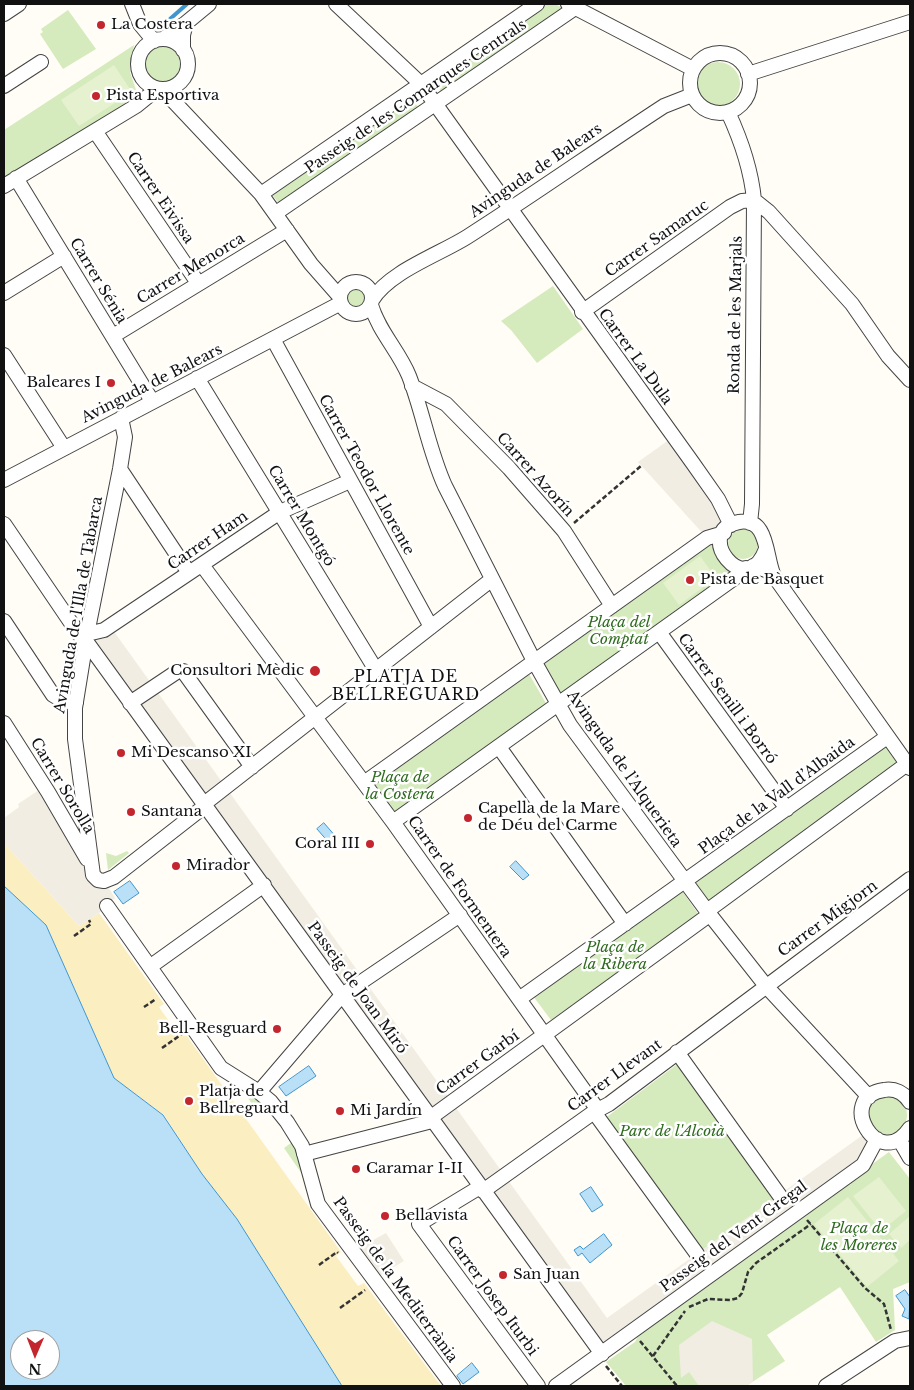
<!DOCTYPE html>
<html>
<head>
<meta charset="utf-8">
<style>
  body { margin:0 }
  #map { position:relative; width:914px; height:1390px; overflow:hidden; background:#fffdf5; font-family:"Libre Baskerville",serif }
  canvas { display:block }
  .frame { position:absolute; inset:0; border:5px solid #111; pointer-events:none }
  .north { position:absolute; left:10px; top:1330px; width:50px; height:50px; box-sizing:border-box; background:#fff; border:1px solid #a0a0a0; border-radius:50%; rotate:181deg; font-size:14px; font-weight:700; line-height:20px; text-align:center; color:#111 }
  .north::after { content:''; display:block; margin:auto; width:18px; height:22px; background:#c4262e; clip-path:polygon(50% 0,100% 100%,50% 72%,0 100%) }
</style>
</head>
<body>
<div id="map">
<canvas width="914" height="1390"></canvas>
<div class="frame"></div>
<div class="north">N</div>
</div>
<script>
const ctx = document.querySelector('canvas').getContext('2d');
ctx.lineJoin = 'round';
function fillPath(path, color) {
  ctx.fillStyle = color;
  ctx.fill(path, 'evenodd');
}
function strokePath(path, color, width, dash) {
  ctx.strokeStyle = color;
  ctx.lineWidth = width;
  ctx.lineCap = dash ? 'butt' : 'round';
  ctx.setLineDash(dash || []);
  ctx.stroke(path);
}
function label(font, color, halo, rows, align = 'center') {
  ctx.font = font + ' "Libre Baskerville",serif';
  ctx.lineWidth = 5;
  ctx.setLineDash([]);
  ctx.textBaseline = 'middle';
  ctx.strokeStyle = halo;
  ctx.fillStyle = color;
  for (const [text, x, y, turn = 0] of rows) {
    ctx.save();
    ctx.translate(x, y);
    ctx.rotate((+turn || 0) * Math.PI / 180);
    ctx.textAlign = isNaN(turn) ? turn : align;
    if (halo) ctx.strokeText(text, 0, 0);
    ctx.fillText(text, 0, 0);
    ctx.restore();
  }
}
const green = new Path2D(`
  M543 4H555L564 9 442 93 433 80Z
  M68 10 96 49 63 69 40 34 43 32 41 29Z
  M134 45 130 72 136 90 133 100 4 178V130Z
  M144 64a18 18 0 1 1 36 0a18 18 0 1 1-36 0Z
  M696 84a22 22 0 1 1 44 0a22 22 0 1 1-44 0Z
  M410 96 419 108 280 205 270 192Z
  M553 286 583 329 537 363 511 330 501 321Z
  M344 298a11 11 0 1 1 22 0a11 11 0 1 1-22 0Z
  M728 544a15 15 0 1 1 30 0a15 15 0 1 1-30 0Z
  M715 539 719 559 735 571 561 696 542 663Z
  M529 674 547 705 394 813 372 784Z
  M884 743 899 764 710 902 694 880Z
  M127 851 129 853 108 870 106 853 116 856Z
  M682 891 699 915 551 1020 533 996Z
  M680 1062 777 1198 701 1251 604 1119Z
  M243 1087 270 1109 264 1115 258 1112 242 1090Z
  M867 1115a20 20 0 1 1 40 0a20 20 0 1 1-40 0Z
  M295 1140 305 1173 302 1174 284 1148Z
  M889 1152 910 1179V1282L893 1289 895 1330 876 1342 840 1287 767 1335 785 1361 746 1386H626L606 1362 635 1342 640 1332Z`);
const sand = new Path2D(`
  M4 843 79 926 99 913 164 1004 159 1007 173 1027 179 1025 341 1252 336 1256 358 1286 364 1283 441 1386H342L237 1219 202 1174 164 1115 114 1078 46 925 4 886Z`);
const pitch = new Path2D(`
  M114 65 132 92 79 126 61 100Z
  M700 556 716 578 679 605 663 583Z
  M879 1177 906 1211 881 1231 853 1196Z
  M848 1197 899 1261 867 1287 814 1224Z
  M910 1216V1240L901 1248 889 1234Z`);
const plaza = new Path2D(`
  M673 437 731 525 707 538 638 462Z
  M110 626 607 1318 867 1132 872 1152 602 1354 87 634Z
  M45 786 115 898 99 913 79 926 4 843V818L19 807 18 804Z
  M386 1233 404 1261 374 1279 353 1251Z
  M712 1321 752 1339 753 1382 746 1386H699L689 1372 681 1378 679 1345Z`);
const water = new Path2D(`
  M324 823 337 838 330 844 317 829Z
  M516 861 529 875 523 880 510 867Z
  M130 881 139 893 123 904 114 892Z
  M4 886 46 925 114 1078 163 1115 202 1174 237 1219 342 1386H4ZM20 1340H50V1370H20Z
  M309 1066 316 1076 286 1096 279 1087Z
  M591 1187 603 1205 592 1212 580 1194Z
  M604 1234 612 1245 590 1263 582 1253 578 1256 574 1250 580 1246 583 1249Z
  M905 1290 910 1297 909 1319 902 1316 905 1309 896 1296Z
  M472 1363 479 1372 463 1384 457 1376Z`);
const stream = new Path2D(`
  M170 19 187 4`);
const path = new Path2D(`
  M574 523 641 466
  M74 936 91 924 89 920
  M144 1007 156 999
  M162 1048 182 1034
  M807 1220 865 1288 884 1304 891 1330
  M319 1265 337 1252 338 1253
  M689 1307 708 1299 730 1300 738 1298 742 1293 748 1272 756 1263 811 1224
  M340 1308 365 1290
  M640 1341 677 1386
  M653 1356 685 1311
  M606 1366 622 1386`);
const minor = new Path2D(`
  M132 4 140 24 154 41
  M336 4 421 84 692 462 718 499 731 525
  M568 4 693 69
  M4 14 19 4
  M186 23 209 4
  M163 39 186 23 183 35V50
  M138 64a25 25 0 1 1 50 0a25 25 0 1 1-50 0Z
  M690 83a30 30 0 1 1 60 0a30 30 0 1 1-60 0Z
  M748 74 910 22
  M4 86 41 62
  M162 89 261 194 311 264 340 297
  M728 112C741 140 751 168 754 200L752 504 750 523
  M95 131 198 283
  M16 178 152 401
  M4 186 136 106 157 89
  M261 194 537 4
  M276 213 575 8
  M340 298a16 16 0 1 1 32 0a16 16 0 1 1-32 0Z
  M4 293 64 256
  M372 300C389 272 438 255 467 237 533 195 598 149 664 106L692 95
  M371 305C379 332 399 351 409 376 423 412 429 451 445 486L534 661 570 725 707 911 766 986 869 1097
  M582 312 730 207 742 201 754 200 769 212 852 304 888 356 910 380
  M113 336 287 230
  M273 339 431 627
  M4 355 64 448
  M197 378 376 670
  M412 386 446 404 509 468 564 531 612 606
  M121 418 125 437 120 469 87 634 75 708V739L93 875 98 880 104 881 114 877 205 806
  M120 469 189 573
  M4 480 341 303
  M4 524 78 633 86 641 602 1354
  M202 565 393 822 598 1110
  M753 566 766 570 774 576C765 557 769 517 739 522 691 531 746 603 766 549
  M774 576 910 768
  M4 621 53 695 63 701 76 703
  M659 632 787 809
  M87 634 104 630 280 512 350 481
  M130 703 178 671H183L252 767
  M4 723 48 792 87 859
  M499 747 625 924
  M364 783 707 538 724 533
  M204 804 491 580
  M393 822 740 574 746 568
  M107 906 221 1068 259 1092 271 1102 287 1122 302 1146 318 1204 453 1386
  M707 911 907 764
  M151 966 264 885
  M519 999 887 737
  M677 1052 780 1196
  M259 1092 342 995 460 915
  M910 1102C904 1093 895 1088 884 1090 834 1097 879 1174 910 1128
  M594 1112 697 1254
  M430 1118 709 915
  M899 1139 910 1158
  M304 1154 432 1121
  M480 1187 419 1224 538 1386
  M483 1191 594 1112 609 1104 910 879
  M556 1386 863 1165 877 1139
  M826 1386 895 1341 910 1338`);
const markers = [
  [101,25,5,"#c4262e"],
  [96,96,5,"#c4262e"],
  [111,383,5,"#c4262e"],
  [690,580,5,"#c4262e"],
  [315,671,6,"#c4262e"],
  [121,753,5,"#c4262e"],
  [131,812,5,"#c4262e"],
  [468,818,5,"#c4262e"],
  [370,844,5,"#c4262e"],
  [176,866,5,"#c4262e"],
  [277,1029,5,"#c4262e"],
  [189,1101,5,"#c4262e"],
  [340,1111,5,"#c4262e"],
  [356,1169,5,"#c4262e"],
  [385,1216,5,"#c4262e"],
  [503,1275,5,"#c4262e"]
];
const poiNames = [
  ["La Costera",111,25],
  ["Pista Esportiva",106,96],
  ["Baleares I",101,383,"right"],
  ["Pista de Bàsquet",700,580],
  ["Consultori Mèdic",304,671,"right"],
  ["Mi Descanso XI",131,753],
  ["Capella de la Mare",478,809],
  ["de Déu del Carme",478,826],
  ["Santana",141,812],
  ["Coral III",360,844,"right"],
  ["Mirador",186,866],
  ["Bell-Resguard",267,1029,"right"],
  ["Platja de",199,1092],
  ["Bellreguard",199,1109],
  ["Mi Jardín",350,1111],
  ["Caramar I-II",366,1169],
  ["Bellavista",395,1216],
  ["San Juan",513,1275]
];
const streetNames = [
  ["Passeig de les Comarques Centrals",416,97,-34],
  ["Avinguda de Balears",536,171,-34],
  ["Carrer Eivissa",160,198,56],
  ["Carrer Samaruc",657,239,-35],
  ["Carrer Menorca",191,269,-31],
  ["Carrer Sénia",98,281,59],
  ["Ronda de les Marjals",736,315,-89],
  ["Carrer La Dula",635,357,54],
  ["Avinguda de Balears",152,384,-27],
  ["Carrer Teodor Llorente",366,475,61],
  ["Carrer Azorín",535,475,48],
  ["Carrer Montgó",301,516,59],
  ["Carrer Ham",208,541,-34],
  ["Avinguda de l'Illa de Tabarca",79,605,-80],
  ["Carrer Senill i Borró",727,699,54],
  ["Avinguda de l’Alquerieta",624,769,55],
  ["Carrer Sorolla",62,786,59],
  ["Plaça de la Vall d’Albaida",777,796,-36],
  ["Carrer de Formentera",459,887,55],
  ["Carrer Migjorn",828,919,-36],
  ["Passeig de Joan Miró",357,988,54],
  ["Carrer Garbí",478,1063,-36],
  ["Carrer Llevant",615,1076,-36],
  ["Passeig del Vent Gregal",734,1237,-36],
  ["Passeig de la Mediterrània",395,1280,54],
  ["Carrer Josep Iturbi",492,1296,54]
];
const parkNames = [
  ["Plaça del",619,623],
  ["Comptat",619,640],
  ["Plaça de",400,778],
  ["la Costera",400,795],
  ["Plaça de",615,948],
  ["la Ribera",615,965],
  ["Parc de l'Alcoià",672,1132],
  ["Plaça de",859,1229],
  ["les Moreres",859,1246]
];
const neighbourhoodNames = [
  ["PLATJA DE",406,677],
  ["BELLREGUARD",406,695]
];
fillPath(green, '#d5ebbd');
fillPath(sand, '#fbeec1');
fillPath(pitch, '#e6f2cf');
fillPath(plaza, '#f1ede2');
fillPath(water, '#b9e0f7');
strokePath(water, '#3f96cf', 1);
strokePath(stream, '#3f96cf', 4);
strokePath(minor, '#444', 16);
strokePath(path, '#333', 2.5, [5, 2.5]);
strokePath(minor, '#fff', 14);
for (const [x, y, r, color] of markers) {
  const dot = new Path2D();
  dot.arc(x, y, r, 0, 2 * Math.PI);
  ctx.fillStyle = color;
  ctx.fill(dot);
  strokePath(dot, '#fff', 2);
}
label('15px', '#111', '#fff', poiNames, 'left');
label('15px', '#111', '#fff', streetNames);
label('italic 15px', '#2f6b1f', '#fff', parkNames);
ctx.letterSpacing = '1px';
label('16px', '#111', '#fff', neighbourhoodNames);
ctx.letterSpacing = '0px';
</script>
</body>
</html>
